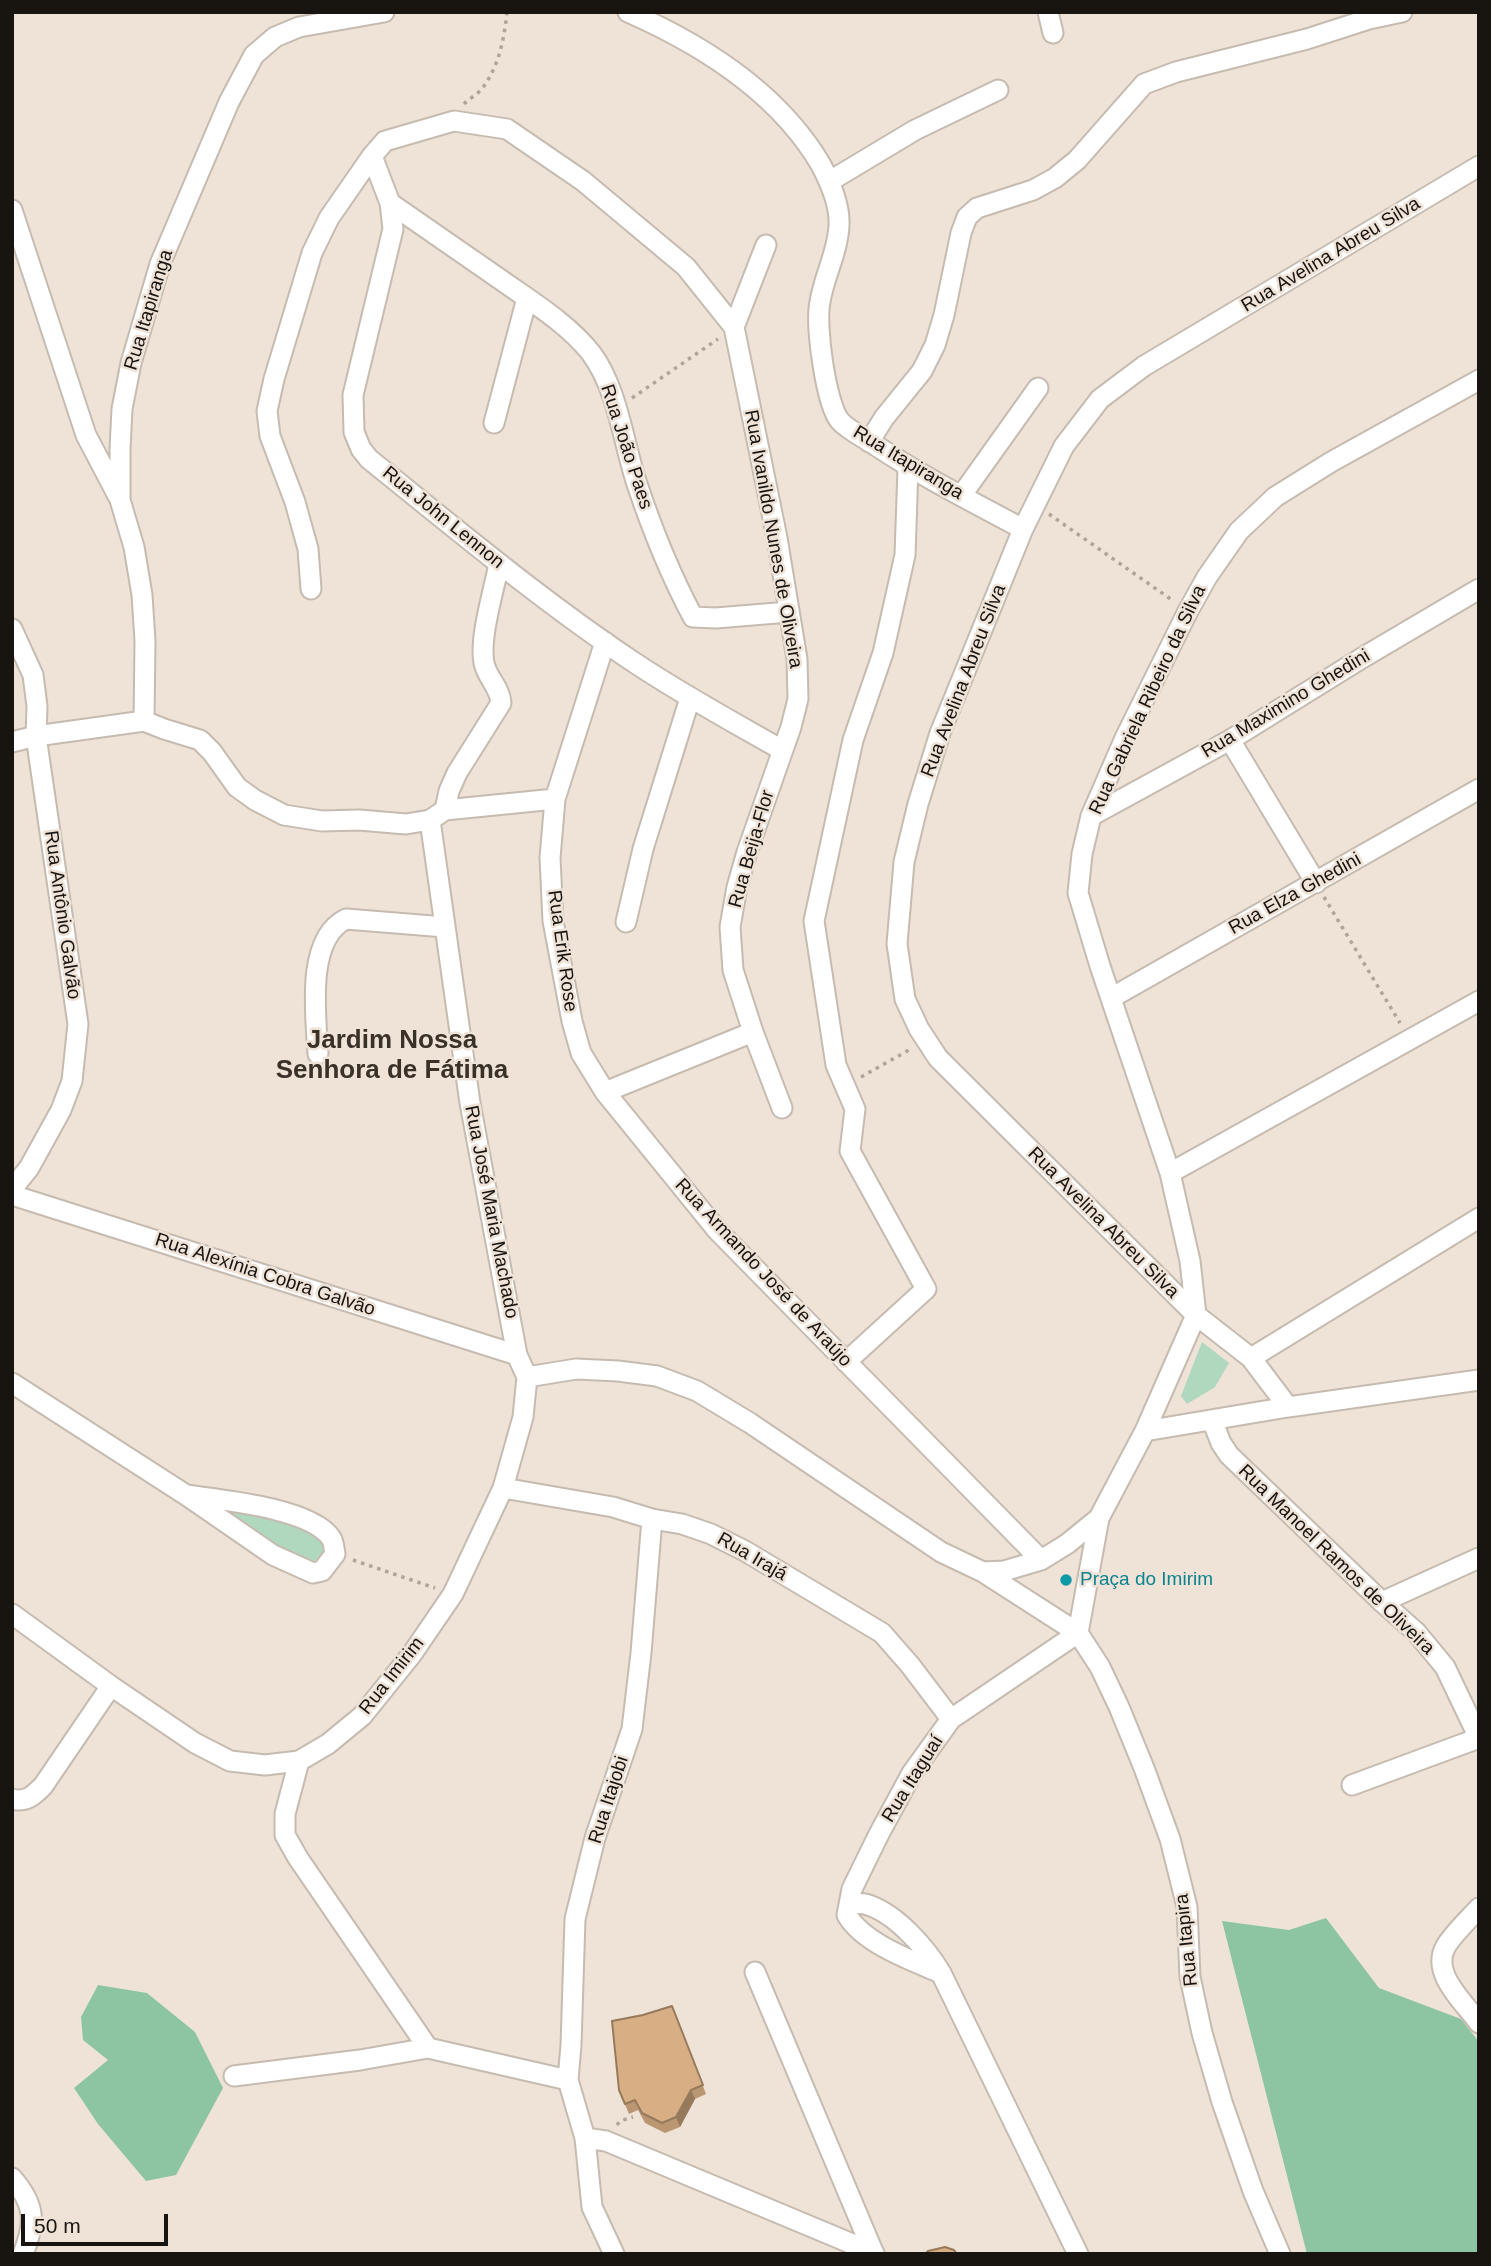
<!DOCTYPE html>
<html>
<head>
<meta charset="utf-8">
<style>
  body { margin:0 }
  #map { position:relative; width:1491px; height:2266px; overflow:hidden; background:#efe3d8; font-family:Arial,sans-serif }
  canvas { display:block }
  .frame { position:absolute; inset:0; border:14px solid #181410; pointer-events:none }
  .scale { position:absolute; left:21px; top:2214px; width:147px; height:32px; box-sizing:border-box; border:4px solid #181410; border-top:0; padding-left:9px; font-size:21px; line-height:24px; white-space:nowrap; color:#181410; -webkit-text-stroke:5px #efe3d8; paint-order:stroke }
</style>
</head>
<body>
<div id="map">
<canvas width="1491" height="2266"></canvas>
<div class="frame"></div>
<div class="scale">50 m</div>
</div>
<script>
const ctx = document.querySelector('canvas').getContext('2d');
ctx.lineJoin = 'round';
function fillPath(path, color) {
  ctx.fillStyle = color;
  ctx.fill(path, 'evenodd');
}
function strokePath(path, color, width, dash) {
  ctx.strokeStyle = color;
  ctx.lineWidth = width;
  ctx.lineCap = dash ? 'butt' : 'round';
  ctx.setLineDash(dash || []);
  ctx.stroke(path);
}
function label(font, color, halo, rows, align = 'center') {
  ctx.font = font + ' Arial,sans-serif';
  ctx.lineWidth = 5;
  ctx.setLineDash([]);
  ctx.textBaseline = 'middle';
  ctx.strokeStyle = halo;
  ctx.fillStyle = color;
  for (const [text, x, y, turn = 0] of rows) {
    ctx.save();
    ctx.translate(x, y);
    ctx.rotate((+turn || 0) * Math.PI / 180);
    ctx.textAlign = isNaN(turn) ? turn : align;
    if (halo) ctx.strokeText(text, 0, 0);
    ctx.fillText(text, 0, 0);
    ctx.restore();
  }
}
const green = new Path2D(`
  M1202 1342 1229 1363 1215 1387 1187 1404 1181 1396Z
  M218 1509 272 1516 321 1536 327 1549 323 1557 314 1561 294 1555Z`);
const forest = new Path2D(`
  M1326 1918 1379 1988 1461 2019 1479 2042V2254H1307L1222 1921 1289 1930Z
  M98 1985 147 1993 195 2032 223 2088 176 2175 146 2181 98 2124 74 2088 108 2060 83 2040 81 2017Z`);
const path = new Path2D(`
  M464 104C469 99 476 95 481 90 499 67 504 40 507 12
  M632 398 718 339
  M1049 514 1172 600
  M1324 897 1400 1023
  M861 1077 909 1050
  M353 1560 435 1588
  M617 2125 620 2121 633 2117`);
const minor = new Path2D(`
  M628 12C703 45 779 93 821 165 830 182 840 205 839 225 838 252 824 276 820 302 815 325 826 405 840 421 849 431 865 438 875 445 923 477 973 502 1023 529
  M1048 12 1053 33
  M372 156 390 203 393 229 353 395 354 432 361 449 369 459C456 529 542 601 635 663 683 695 733 722 782 750
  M830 181 915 130 998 90
  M390 203C428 229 466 256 504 282 534 303 569 325 591 353 618 389 623 442 637 484 652 529 670 574 693 617L716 618 789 612
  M12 210 86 435 118 496
  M734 327 766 245
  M494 423 527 298
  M869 442 884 418 922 371 935 345 944 315 961 233 967 217 977 208 1033 190 1055 178 1077 160 1144 84 1176 72 1307 39 1369 19 1402 12
  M961 496 1038 388
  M311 589 308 549 295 502 270 436 267 411 274 379 312 253 329 218 372 156 385 141 454 121 507 129 583 181 686 267 734 327 777 538 797 659 798 699 791 727 747 852 737 887 730 927 733 970 753 1032 782 1108
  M12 629 33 675 37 706 36 736 78 1024 72 1081 61 1110 29 1168 12 1189
  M144 721 145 641 142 595 134 547 120 500V449L122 409 131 363 160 264 229 102 254 55 275 37 299 27 384 12
  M1230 740 1316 883
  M12 742 36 736 144 721 164 729 200 740 212 752 237 787 255 800 284 815 322 821 359 820 406 824 430 820 445 810 555 799
  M445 810 449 791 457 773 501 703C500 687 487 678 484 663 479 638 494 590 499 564
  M1091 816 1230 740 1362 658 1479 589
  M430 820 470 1103 517 1355 527 1377
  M626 922 643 849 690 698
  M1111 998 1479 789
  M753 1032 605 1092 717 1230 1041 1560
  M318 1054C316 1017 305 939 346 919L445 927
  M605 1092 581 1053 572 1021 553 921 550 858 555 799 605 642
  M1170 1173 1479 1001
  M12 1195 517 1355
  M1251 1358 1479 1218
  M846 1362 926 1289 850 1151 855 1109 836 1065 814 921 853 740 883 653 905 555 908 468
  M12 1383 186 1495 273 1555 313 1573 322 1571 335 1554C334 1549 334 1543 331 1538 311 1508 221 1500 186 1495
  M1288 1407 1251 1358 1196 1315 938 1058 919 1029 905 999 897 944 904 862 918 804 940 733 1023 529 1064 446 1100 399 1144 366 1479 166
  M1212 1420 1221 1443 1229 1455 1382 1602 1416 1632 1445 1667 1479 1738
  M1145 1431 1288 1407 1479 1380
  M503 1488 613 1507 652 1519 682 1524 711 1534 745 1551 882 1633 910 1665 951 1719
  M983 1572 1078 1633 1100 1667 1119 1707 1144 1768 1170 1839 1187 1907 1190 1977 1202 2033 1222 2102 1253 2191 1280 2254
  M1382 1602 1479 1558
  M12 1614 111 1686 195 1743 230 1761 265 1765 299 1761 328 1744 362 1716 412 1654 453 1594 503 1488 523 1417 527 1377 576 1369 618 1371 657 1376 697 1391 750 1423 941 1552 983 1572 1004 1571 1041 1560 1067 1544 1099 1518
  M1078 1633 1099 1518 1145 1431 1196 1315 1190 1261 1170 1173 1100 966 1078 893 1082 854 1091 816 1125 738 1188 611 1207 577 1239 531 1275 497 1331 462 1479 380
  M299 1761 285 1814V1835L298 1858 428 2048
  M1352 1785 1479 1738
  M12 1799C26 1803 34 1795 43 1786L111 1686
  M849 1904C854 1904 861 1903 865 1904 895 1912 926 1948 941 1973L1078 2254
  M1479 1908C1468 1920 1454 1933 1446 1946 1430 1973 1464 2002 1479 2023
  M755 1972 874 2254
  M941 1973C912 1961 863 1943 847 1915L852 1889 879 1834 912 1773 951 1719 1078 1633
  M234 2076 360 2060 428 2048 568 2080
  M585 2138 606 2141 874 2253
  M12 2178C35 2204 36 2222 23 2254
  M614 2254 592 2207 585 2138 568 2080 571 2045 575 1919 595 1838 632 1729 641 1653 652 1519`);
const wall = new Path2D(`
  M672 2006 706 2094 695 2099 680 2127 665 2133 645 2123 638 2110 629 2114 619 2090 643 2015Z`);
const shadedWall = new Path2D(`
  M691 2090 695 2099 680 2127 676 2117Z`);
const building = new Path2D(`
  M672 2006 703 2085 691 2090 676 2117 662 2123 642 2113 635 2100 625 2104 619 2090 612 2021 643 2015Z
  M945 2247 954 2250 957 2254H925L928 2251Z`);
const markers = [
  [1066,1580,7,"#0f9aa8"]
];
const streetNames = [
  ["Rua Avelina Abreu Silva",1331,255,-31],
  ["Rua Itapiranga",149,310,-73],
  ["Rua João Paes",626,447,72],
  ["Rua Itapiranga",908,463,31],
  ["Rua John Lennon",443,518,39],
  ["Rua Ivanildo Nunes de Oliveira",773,539,80],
  ["Rua Avelina Abreu Silva",964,681,-69],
  ["Rua Gabriela Ribeiro da Silva",1148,700,-65],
  ["Rua Maximino Ghedini",1286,704,-31],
  ["Rua Beija-Flor",752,849,-74],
  ["Rua Elza Ghedini",1295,894,-29],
  ["Rua Antônio Galvão",62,915,82],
  ["Rua Erik Rose",562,951,82],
  ["Rua José Maria Machado",491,1212,79],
  ["Rua Avelina Abreu Silva",1103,1223,45],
  ["Rua Armando José de Araújo",763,1273,47],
  ["Rua Alexínia Cobra Galvão",265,1275,18],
  ["Rua Irajá",752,1557,30],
  ["Rua Manoel Ramos de Oliveira",1336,1560,44],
  ["Rua Imirim",392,1676,-52],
  ["Rua Itaguaí",913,1779,-58],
  ["Rua Itajobi",609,1800,-72],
  ["Rua Itapira",1187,1940,-96]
];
const cultureNames = [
  ["Praça do Imirim",1080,1580]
];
const districtNames = [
  ["Jardim Nossa",392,1041],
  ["Senhora de Fátima",392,1071]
];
fillPath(green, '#afd8bf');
fillPath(forest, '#8dc5a3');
strokePath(minor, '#c6bbb0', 23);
strokePath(path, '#aea49b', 3.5, [3.5, 5]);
strokePath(minor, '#fff', 19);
fillPath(wall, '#ba9672');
fillPath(shadedWall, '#977a5c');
fillPath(building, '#d8af84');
strokePath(building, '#977a5c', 2);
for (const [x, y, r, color] of markers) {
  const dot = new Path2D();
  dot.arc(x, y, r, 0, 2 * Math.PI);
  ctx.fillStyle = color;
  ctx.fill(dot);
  strokePath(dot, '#efe3d8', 2.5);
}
label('19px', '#181410', '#efe3d8', streetNames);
label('19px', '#0d838f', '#efe3d8', cultureNames, 'left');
label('bold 26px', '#3a3128', '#efe3d8', districtNames);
</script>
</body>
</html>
